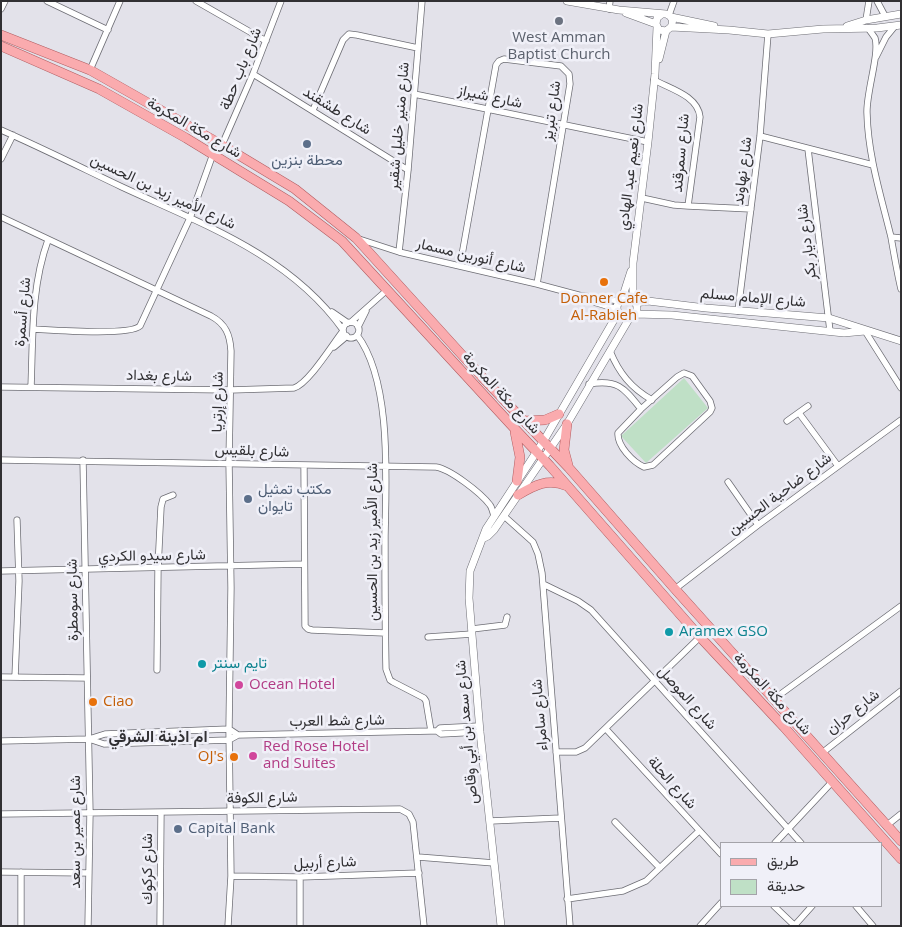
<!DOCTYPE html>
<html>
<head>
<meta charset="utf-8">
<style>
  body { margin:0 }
  #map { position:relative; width:902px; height:927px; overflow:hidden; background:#e3e2ea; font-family:"Open Sans",Vazirmatn,sans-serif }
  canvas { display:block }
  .frame { position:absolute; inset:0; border:2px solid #313033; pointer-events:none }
  .legend { position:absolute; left:720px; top:842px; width:162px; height:65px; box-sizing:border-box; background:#f0f0f8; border:1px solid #a4a3a9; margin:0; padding:6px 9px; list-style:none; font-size:15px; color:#313033 }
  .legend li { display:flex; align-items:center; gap:10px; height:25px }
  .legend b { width:25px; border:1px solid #a4a3a9 }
</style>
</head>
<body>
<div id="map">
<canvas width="902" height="927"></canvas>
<div class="frame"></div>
<ul class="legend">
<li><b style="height:6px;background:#faabae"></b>طريق</li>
<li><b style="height:14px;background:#bfe0c6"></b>حديقة</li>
</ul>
</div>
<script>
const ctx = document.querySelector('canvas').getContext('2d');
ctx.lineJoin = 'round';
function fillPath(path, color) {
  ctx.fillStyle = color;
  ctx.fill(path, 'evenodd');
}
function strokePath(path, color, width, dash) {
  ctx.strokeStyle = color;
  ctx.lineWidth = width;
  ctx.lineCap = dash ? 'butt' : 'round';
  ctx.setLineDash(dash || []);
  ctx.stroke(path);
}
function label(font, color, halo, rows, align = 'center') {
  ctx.font = font + ' "Open Sans",Vazirmatn,sans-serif';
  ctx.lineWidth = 5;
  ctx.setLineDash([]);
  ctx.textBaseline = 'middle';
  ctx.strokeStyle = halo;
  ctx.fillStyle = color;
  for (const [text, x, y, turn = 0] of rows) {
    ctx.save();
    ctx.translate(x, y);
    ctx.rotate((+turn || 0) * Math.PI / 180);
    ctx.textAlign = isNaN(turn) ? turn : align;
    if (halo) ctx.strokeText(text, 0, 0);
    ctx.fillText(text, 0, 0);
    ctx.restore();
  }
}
const green = new Path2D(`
  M684 378 708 408 646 463 621 436Z`);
const minor = new Path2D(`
  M47 1 108 30
  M196 1 266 41
  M877 1 885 16
  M1 9 5 1
  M609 9 610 1
  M669 15 674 1
  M866 20 869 1
  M868 28C870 31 873 35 875 38 880 53 866 93 867 113 868 156 881 196 891 237 894 254 897 272 901 289
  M876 57 886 37 895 26
  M90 70 120 1
  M253 74 408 170
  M414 94 648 142
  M313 110 343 40 349 34 357 35 418 48
  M1 130C42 148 82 168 122 187 202 224 290 255 343 330
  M760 136 873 165
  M222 145 253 74 281 1
  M808 149 830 331
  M1 159 13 135
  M642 198 674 205 688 206 700 117C698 96 671 89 654 80
  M688 206 751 209
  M1 217 211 316C226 324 230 335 231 351L229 462 231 588 229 729 231 876 228 926
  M891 237 901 238
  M359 239 399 252 537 284 582 296 597 303 617 309
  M399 252 408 170 422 1
  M460 266 496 65 499 61 504 59 561 66 569 74 570 84 537 284
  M584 296 620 301
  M738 311 760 136 768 34
  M332 312 348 323
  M351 322 387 290
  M343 330a8 8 0 1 1 16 0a8 8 0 1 1-16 0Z
  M358 327 366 311
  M33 329C52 330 129 336 140 326L190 218 213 154
  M865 331 901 388
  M357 335C392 381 386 479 385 536 385 580 385 625 386 669L390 680 393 682 424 698 426 701 431 731
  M334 347 347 336
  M610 351C619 373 631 388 652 400
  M684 373 692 376 710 401 712 408 710 412 653 465 644 467C633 462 617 446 618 433L641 409 677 377Z
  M589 384C618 379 624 388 641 409
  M1 387 230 390 294 388C309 383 332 345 343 331
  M31 387C33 337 31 287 48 240
  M799 413 838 466
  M787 421 808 406
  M1 460 436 467C450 469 481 493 490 505 492 508 493 512 494 516
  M83 460 90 813 88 926
  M304 465 305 626 308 629 312 630 385 633
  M728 482 758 525
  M504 516 533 542 538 554 542 573 570 926
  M1 571 304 564
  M543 584 578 601 591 610 801 843
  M675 589 758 525 901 420
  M472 629 505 625 507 617
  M428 637 472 634
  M157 670 158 568 161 507 163 499 173 495
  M1 677 87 678
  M15 677 19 581 17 520
  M774 699 901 606
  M606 729 721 854
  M437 731 440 728 479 726
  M89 739 104 744 229 740 238 735 431 731H437L441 734 480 732
  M1 741 89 739 105 734 229 729 238 735
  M556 752H576L585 748 700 637
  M822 753 901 691
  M1 814 400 809 409 814 413 822 424 926
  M490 821 561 818
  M615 822 660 868
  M886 826 901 814
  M775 843 832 782
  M418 857 494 863
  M1 872 89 873
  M231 876 300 877 419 873
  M300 877V926
  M567 899 623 891 646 881 699 831
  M774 906 794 925
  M856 906 873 926
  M21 926V872
  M160 926 161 812
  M700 926 721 903
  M794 926 812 906`);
const tertiary = new Path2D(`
  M567 1 619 10 666 14C672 16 674 21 671 27L666 31 659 30 656 24 657 18 662 14
  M626 13 656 24
  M671 17 714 26
  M847 26 866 20 901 14
  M671 27 729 30 768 34 823 29 877 28 901 25
  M659 59 666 31
  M617 308a10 10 0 1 1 20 0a10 10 0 1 1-20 0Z
  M622 299 631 271
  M633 300V263L648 142 655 74 657 27
  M636 303 648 301 706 308 829 318 901 341
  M635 314 672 315 844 333 865 331
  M484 538 488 536 494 530 567 424 629 319
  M501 926 480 732 469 598 470 571 486 529 543 442 618 313`);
const primary = new Path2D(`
  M1 35 90 70 222 145 295 189 356 238 482 377 569 468 675 589 901 841
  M1 46 99 89 186 138 289 201 342 241 515 429 550 466 700 637 784 727 901 859
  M523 421 545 420 559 414
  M567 424 564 450 568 465
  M515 432 520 457 517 481
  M518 495C535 485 548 478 567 486`);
const markers = [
  [559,21,5,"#6b7280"],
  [307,144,5,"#5c6f8a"],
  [604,282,5,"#e8710a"],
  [248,499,5,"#5c6f8a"],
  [669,632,5,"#0f9aa8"],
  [202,664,5,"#0f9aa8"],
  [239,685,5,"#d1479c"],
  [93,702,5,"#e8710a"],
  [253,756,5,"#d1479c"],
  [234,757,5,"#e8710a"],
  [178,829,5,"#5c6f8a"]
];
const worshipNames = [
  ["West Amman",559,38],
  ["Baptist Church",559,55]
];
const streetNames = [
  ["شارع باب حطة",241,69,-68],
  ["شارع شيراز",490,97,12],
  ["شارع طشقند",337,111,32],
  ["شارع تبريز",552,111,-82],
  ["شارع منير خليل شقير",399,126,-85],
  ["شارع مكة المكرمة",194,128,30],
  ["شارع سمرقند",681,153,-85],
  ["شارع نعيم عبد الهادي",631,167,-83],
  ["شارع نهاوند",743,171,-83],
  ["شارع الأمير زيد بن الحسين",163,192,25],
  ["شارع ديار بكر",807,242,-97],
  ["شارع أنورين مسمار",471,256,13],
  ["شارع الإمام مسلم",753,298,5],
  ["شارع أسمرة",23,312,-85],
  ["شارع بغداد",159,376,1],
  ["شارع مكة المكرمة",501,393,47],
  ["شارع إرتريا",218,402,-89],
  ["شارع بلقيس",252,451,2],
  ["شارع ضاحية الحسين",780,494,-37],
  ["شارع الأمير زيد بن الحسين",373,542,-90],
  ["شارع سيدو الكردي",152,556,-1],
  ["شارع سومطرة",73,600,-91],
  ["شارع مكة المكرمة",772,694,47],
  ["شارع الموصل",687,698,48],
  ["شارع حران",853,712,-38],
  ["شارع سامراء",540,715,-95],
  ["شارع شط العرب",337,721,-1],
  ["شارع سعد بن أبي وقاص",467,732,-95],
  ["شارع الحلة",672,783,48],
  ["شارع الكوفة",262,798,-1],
  ["شارع عمير بن سعد",76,832,-90],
  ["شارع أربيل",325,863,-2],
  ["شارع كركوك",148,869,-90]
];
const serviceNames = [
  ["محطة بنزين",307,161,"center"],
  ["مكتب تمثيل",258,490],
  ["تايوان",258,507],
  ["Capital Bank",188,829]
];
const foodNames = [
  ["Donner Cafe",604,299],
  ["Al-Rabieh",604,316],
  ["Ciao",103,702,"left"],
  ["OJ's",224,757,"right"]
];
const cultureNames = [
  ["Aramex GSO",679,632],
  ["تايم سنتر",212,664]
];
const hotelNames = [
  ["Ocean Hotel",249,685],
  ["Red Rose Hotel",263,747],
  ["and Suites",263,764]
];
const neighbourhoodNames = [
  ["ام اذينة الشرقي",158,737]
];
fillPath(green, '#bfe0c6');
strokePath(minor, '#6d6d74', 7);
strokePath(tertiary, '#6d6d74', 8);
strokePath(primary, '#b15c60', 10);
strokePath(minor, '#fff', 5.5);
strokePath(tertiary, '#fff', 7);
strokePath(primary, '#faabae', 9);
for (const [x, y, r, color] of markers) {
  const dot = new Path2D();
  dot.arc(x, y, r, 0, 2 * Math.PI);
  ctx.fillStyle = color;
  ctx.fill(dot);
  strokePath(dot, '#f0f0f8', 2);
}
label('15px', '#5b616d', '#f0f0f8', worshipNames);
label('15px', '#313033', '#f0f0f8', streetNames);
label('15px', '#4e5e75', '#f0f0f8', serviceNames, 'left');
label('15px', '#c56008', '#f0f0f8', foodNames);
label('15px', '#0d838f', '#f0f0f8', cultureNames, 'left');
label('15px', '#b23c85', '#f0f0f8', hotelNames, 'left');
label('bold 16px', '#313033', '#f0f0f8', neighbourhoodNames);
</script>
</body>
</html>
